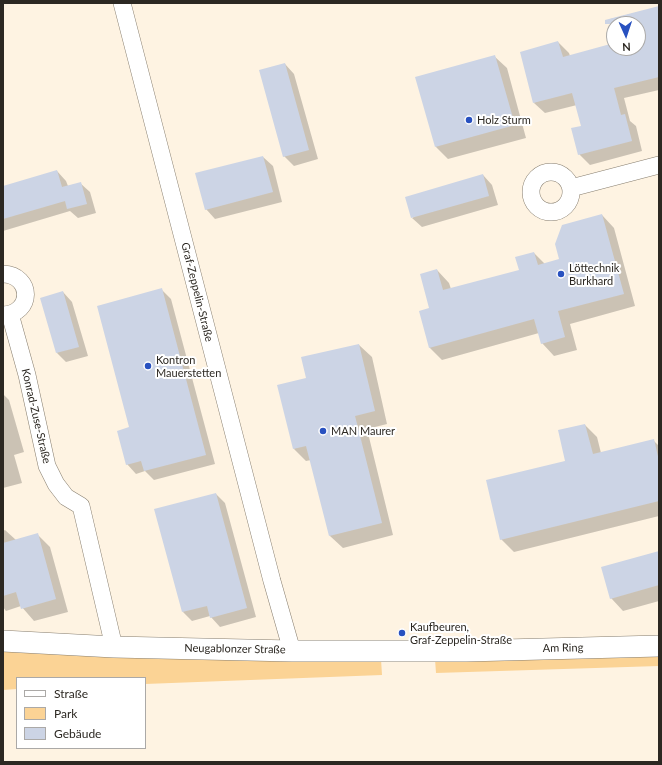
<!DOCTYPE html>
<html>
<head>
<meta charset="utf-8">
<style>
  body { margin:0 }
  #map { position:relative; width:662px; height:765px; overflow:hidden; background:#fef3e2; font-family:Lato,sans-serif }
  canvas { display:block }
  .frame { position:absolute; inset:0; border:4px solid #2c2822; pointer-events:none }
  .legend { position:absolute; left:16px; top:677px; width:130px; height:72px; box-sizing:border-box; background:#fff; border:1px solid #aba9a7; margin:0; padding:5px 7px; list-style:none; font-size:12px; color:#2c2822 }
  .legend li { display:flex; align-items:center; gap:8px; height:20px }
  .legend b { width:20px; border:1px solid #aba9a7 }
  .north { position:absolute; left:606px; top:16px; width:40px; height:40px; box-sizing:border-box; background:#fff; border:1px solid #aba9a7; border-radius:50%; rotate:177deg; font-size:11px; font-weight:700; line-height:16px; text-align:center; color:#2c2822 }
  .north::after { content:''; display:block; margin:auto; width:14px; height:18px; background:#2851c0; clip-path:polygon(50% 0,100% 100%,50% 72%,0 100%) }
</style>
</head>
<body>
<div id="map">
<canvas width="662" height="765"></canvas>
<div class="frame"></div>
<ul class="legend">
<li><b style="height:5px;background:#fff"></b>Straße</li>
<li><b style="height:11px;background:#fbd395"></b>Park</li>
<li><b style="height:11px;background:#ccd4e5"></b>Gebäude</li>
</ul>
<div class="north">N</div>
</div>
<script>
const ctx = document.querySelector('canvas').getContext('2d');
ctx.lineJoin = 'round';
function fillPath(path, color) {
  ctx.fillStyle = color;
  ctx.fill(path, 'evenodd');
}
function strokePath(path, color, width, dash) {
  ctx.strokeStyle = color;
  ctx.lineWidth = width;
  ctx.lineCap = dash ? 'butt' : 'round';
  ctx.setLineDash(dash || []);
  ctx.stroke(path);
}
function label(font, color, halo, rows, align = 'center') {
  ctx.font = font + ' Lato,sans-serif';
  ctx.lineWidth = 4;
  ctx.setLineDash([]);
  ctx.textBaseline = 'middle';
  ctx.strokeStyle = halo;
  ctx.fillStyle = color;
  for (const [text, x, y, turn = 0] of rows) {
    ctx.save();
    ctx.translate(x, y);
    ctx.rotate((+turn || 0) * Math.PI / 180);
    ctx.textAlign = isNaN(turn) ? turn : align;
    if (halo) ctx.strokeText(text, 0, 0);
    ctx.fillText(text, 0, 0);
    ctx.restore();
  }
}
const green = new Path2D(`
  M3 647 381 659 382 675 145 684V678H17V689L3 690Z
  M659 651V666L436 673 435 659Z`);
const shadow = new Path2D(`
  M659 7V90L624 98 630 121 636 126 642 151 590 165 579 154 582 126 577 105 545 113 534 103 558 42 569 53 570 56 614 44V48H638V24H614V34L610 19Z
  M494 56 507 68 526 138 448 159 436 147 417 78Z
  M285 64 294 74 318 159 294 166 284 156Z
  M263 157 273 166 282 202 215 219 206 209Z
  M57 171 66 181 68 186 80 183 90 192 96 213 78 218 70 211 3 231V189Z
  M483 175 492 185 498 205 422 227 412 218Z
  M602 215 614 228 635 306 570 324 577 350 554 356 542 343 539 333 442 360 429 347 430 309 437 270 449 283 451 289 520 271 534 253 545 264 560 260Z
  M161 289 171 299 215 464 154 480 145 471 136 474 127 464 131 428Z
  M63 292 72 302 88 356 66 362 57 353Z
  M359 345 372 357 387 424 367 429 393 535 343 548 330 536 311 460 306 461 294 449 307 379Z
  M3 394 9 400 24 452 14 455 22 483 3 488Z
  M585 425 597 437 601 453 653 440 659 446V516L514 552 501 539 566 461Z
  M216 494 225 503 256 617 220 627 210 616 192 621 183 612Z
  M5 530 16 540 37 534 50 547 68 612 34 621 21 606 6 611 3 607V531Z
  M659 552V601L623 611 611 598Z`);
const building = new Path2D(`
  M659 6V77L614 88 621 115 625 114 632 141 578 155 571 128 581 126 572 93 533 103 520 52 558 41 563 57 614 43V48H638V24H605V20Z
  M495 55 515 125 435 147 415 77Z
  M285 63 309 150 283 157 259 70Z
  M263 156 273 192 205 210 195 173Z
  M57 170 62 187 81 182 87 204 67 209 65 201 3 219V186Z
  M483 174 489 196 411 218 405 197Z
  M602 214 624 294 558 311 565 337 541 344 534 319 429 348 419 311 429 308 420 274 437 269 443 290 519 270 515 257 534 252 538 265 559 259 555 244 562 225Z
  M162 288 206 455 144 471 141 461 126 465 117 431 129 427 97 306Z
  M63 291 79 347 56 353 40 298Z
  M359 344 375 411 355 416 382 523 329 536 306 446 293 449 277 385 306 378 301 357Z
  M585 424 593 454 654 439 659 461V501L500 540 486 480 565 461 558 430Z
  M216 493 247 608 210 618 207 606 182 612 154 509Z
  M38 533 56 599 21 609 16 592 3 596V543Z
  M659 551V585L610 599 601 567Z`);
const minor = new Path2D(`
  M122 3 272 581 292 651
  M531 192a20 20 0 1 1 40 0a20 20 0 1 1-40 0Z
  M571 188 659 165
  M3 274C33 275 33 314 3 315
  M10 314 27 375 47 466 56 484 66 497 81 506 114 647`);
const tertiary = new Path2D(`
  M3 641 114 647 292 651H466L659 646`);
const markers = [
  [469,120,4,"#2851c0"],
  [561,274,4,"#2851c0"],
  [148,366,4,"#2851c0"],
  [323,431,4,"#2851c0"],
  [402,633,4,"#2851c0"]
];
const poiNames = [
  ["Holz Sturm",477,120],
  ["Löttechnik",569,268],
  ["Burkhard",569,281],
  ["Kontron",156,360],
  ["Mauerstetten",156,373],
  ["MAN Maurer",331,431],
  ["Kaufbeuren,",410,627],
  ["Graf-Zeppelin-Straße",410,640]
];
const streetNames = [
  ["Graf-Zeppelin-Straße",197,292,76],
  ["Konrad-Zuse-Straße",36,416,77],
  ["Am Ring",563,648,-1],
  ["Neugablonzer Straße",235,649,1]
];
fillPath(green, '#fbd395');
fillPath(shadow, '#0003');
fillPath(building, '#ccd4e5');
strokePath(minor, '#877e6f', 18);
strokePath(tertiary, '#877e6f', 22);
strokePath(minor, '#fff', 17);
strokePath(tertiary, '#fff', 21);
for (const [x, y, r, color] of markers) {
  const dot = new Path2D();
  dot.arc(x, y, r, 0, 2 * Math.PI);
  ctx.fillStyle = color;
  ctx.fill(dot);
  strokePath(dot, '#fff', 1.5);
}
label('11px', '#2c2822', '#fff', poiNames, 'left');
label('11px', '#2c2822', '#fff', streetNames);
</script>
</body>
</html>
